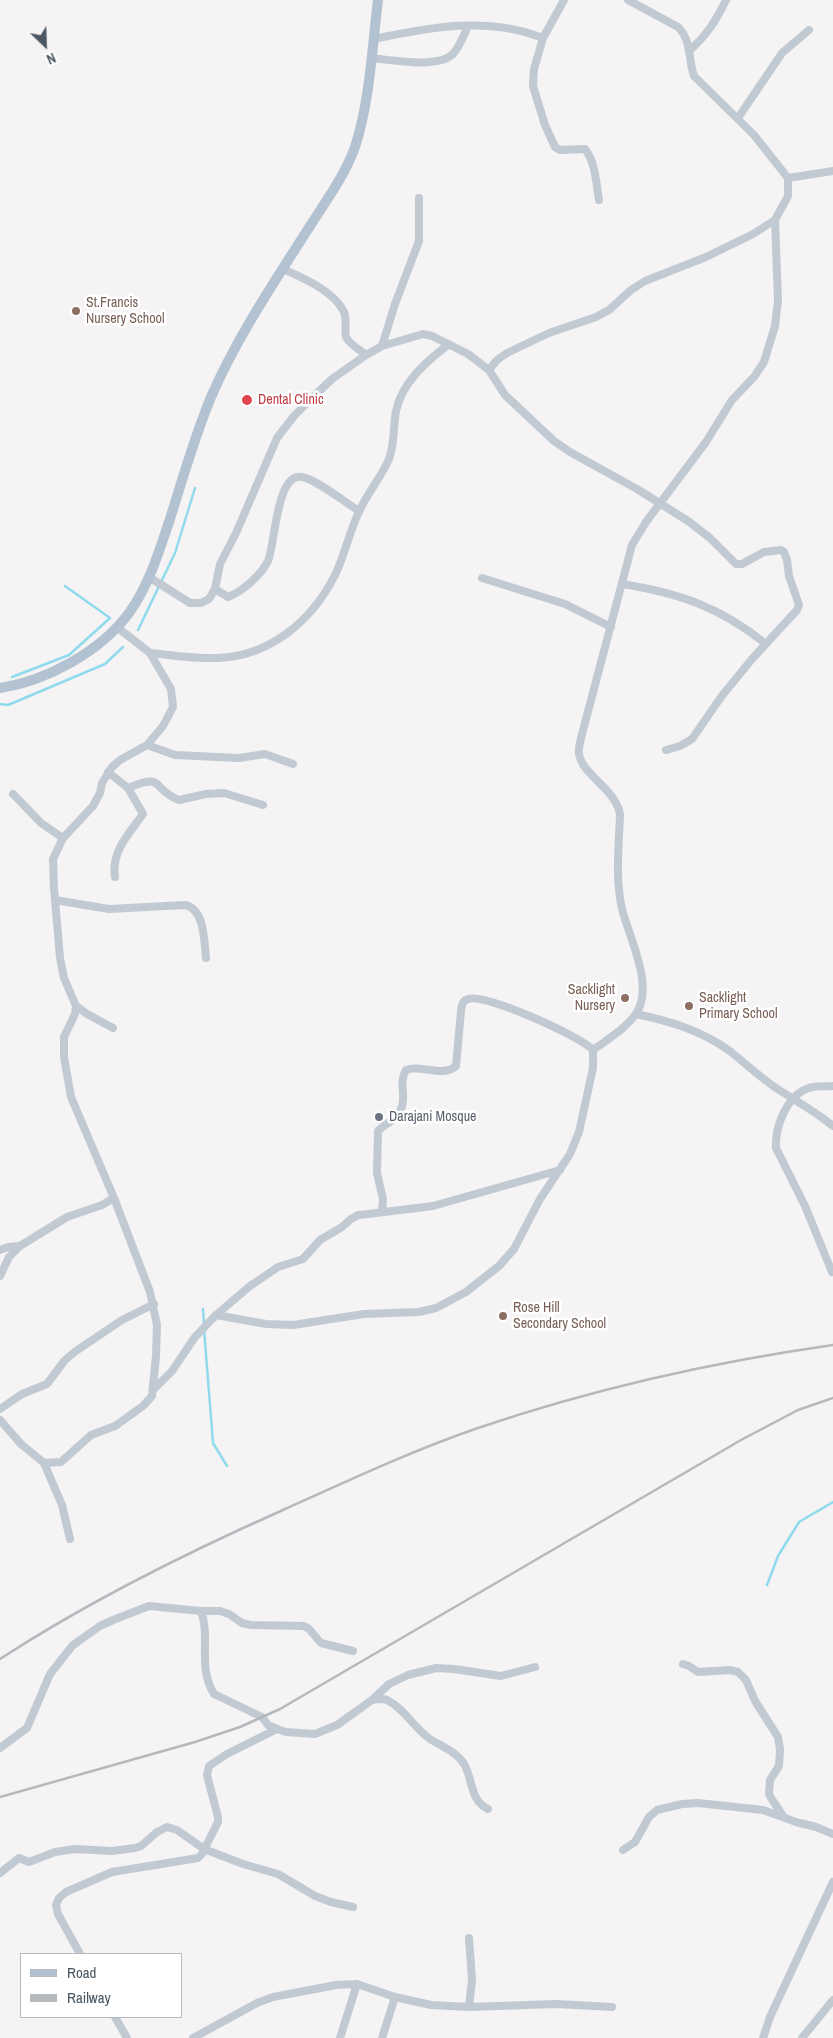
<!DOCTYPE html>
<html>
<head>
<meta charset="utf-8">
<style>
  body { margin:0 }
  #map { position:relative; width:833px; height:2038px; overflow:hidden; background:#f5f3f3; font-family:"Archivo Narrow",sans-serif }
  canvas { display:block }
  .legend { position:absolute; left:20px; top:1953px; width:162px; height:65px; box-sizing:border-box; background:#fff; border:1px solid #b7bbc0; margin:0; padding:6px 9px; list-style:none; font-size:15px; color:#4a5661 }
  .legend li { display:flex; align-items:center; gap:10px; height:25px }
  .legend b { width:25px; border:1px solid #b7bbc0 }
  .north { position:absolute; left:20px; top:20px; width:50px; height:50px; -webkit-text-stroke:4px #fff; paint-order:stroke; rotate:156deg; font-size:14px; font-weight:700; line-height:20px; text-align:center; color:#4a5661 }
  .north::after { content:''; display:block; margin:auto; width:18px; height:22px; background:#4a5661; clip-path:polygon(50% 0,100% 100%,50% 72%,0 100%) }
</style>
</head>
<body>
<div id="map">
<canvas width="833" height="2038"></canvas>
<ul class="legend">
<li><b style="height:6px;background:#b3c2d1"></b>Road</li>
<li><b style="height:6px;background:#b5b8bd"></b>Railway</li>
</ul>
<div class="north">N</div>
</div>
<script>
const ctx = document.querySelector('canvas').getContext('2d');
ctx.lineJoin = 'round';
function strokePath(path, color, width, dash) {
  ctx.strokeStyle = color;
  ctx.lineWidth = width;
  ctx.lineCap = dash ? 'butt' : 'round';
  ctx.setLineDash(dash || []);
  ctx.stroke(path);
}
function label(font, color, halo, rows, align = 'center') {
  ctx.font = font + ' "Archivo Narrow",sans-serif';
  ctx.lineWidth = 5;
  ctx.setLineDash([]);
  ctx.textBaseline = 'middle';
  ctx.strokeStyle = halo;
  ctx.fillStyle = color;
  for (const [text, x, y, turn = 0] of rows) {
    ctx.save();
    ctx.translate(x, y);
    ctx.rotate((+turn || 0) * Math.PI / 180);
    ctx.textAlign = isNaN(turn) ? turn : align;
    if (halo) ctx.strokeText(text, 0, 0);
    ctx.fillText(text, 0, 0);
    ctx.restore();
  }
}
const stream = new Path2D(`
  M138 630 175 553 195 488
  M12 677 69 655 110 618 65 586
  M0 704 8 705 105 664 123 647
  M203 1309 204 1324
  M204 1329 213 1443 227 1466
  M767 1585 778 1556 799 1522 833 1502`);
const minor = new Path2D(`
  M564 0 543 38 534 69 533 86 545 125 555 147 560 150 585 149C596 163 596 184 599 200
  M374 39C430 27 488 16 543 38
  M689 51C706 36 716 21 726 0
  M371 58C392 60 437 69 453 54 460 46 464 35 468 26
  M738 118 782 53 809 30
  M788 178 833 171
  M283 269C303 278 332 290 343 310 348 319 344 328 346 337 349 344 360 350 366 355L382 346 423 334 432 336 468 354 489 370 505 395 554 441 570 452 637 489 688 521 710 538 736 564H742L764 552 781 550 784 552 787 560 789 576 799 605 797 610 752 659 721 697 692 739 680 746 666 750
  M382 346 395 304 419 241V198
  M489 370 497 360 507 353 549 333 596 317 609 310 631 290 645 281 706 257 753 234 775 220 788 196V178L754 135 694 76C688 59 692 41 678 27L628 0
  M149 577 190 603H201L209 599 215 589 220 564 236 533 277 438 294 416 313 397 332 379 366 355
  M482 578 565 604 611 627
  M622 584C679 593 720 607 766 644
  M215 589 228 597C243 591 261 575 268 561 275 546 276 472 302 477 318 480 344 502 359 511
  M150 653C172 655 195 659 218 658 270 656 312 621 335 575 345 555 349 532 359 512 367 493 381 478 389 459 395 443 393 427 396 411 402 382 427 361 449 344
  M147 745 175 755 239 758 265 754 293 764
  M108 772 128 788 143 814C129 834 111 851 115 877
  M128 788C165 772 151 789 179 800L206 794 224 793 263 805
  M13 794 41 823 63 838
  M55 900 109 909 185 905C205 909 204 942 206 958
  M76 1006 87 1014 113 1028
  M636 1014C670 1021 703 1031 731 1052 746 1064 760 1077 776 1088 796 1101 815 1111 833 1126
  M593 1050C608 1039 627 1028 637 1012 654 985 629 937 622 909 615 878 619 845 620 814 615 788 582 775 579 754 578 750 580 743 581 738L632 545 646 522 706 442 732 400 754 377 764 362 775 326 778 301 775 220
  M0 1250 8 1247 20 1246
  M832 1272 805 1206 776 1148C775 1126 787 1095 809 1088 817 1085 825 1087 833 1086
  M0 1276 9 1257 20 1246 67 1217 102 1205 114 1198
  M216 1315 266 1324 293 1325 364 1314 419 1312 436 1308 466 1292 499 1266 514 1249 540 1199 570 1154 579 1132 593 1068V1050C580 1036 485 993 468 999 462 1001 462 1005 461 1011L456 1066C443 1078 421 1064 406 1070 398 1082 407 1097 401 1109 397 1120 386 1123 378 1131L377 1173 383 1199 382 1212
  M153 1390 172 1371 195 1337 216 1315 250 1286 278 1267 303 1259 320 1240 342 1227 351 1219 358 1215 368 1214 433 1206 560 1170
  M0 1409 22 1394 47 1384 65 1360 76 1351 122 1320 154 1304
  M0 1420 21 1444 44 1463
  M70 1539 62 1505 44 1463 61 1462 91 1435 115 1426 143 1406 152 1396 156 1356 157 1325 150 1292 114 1198 71 1097 64 1057V1037L75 1014 76 1006 64 978 60 958 54 888 53 859 63 838 93 806 100 793 102 783 112 767 120 760 147 745 163 726 173 707 171 689 150 653 117 627
  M201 1611C211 1638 197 1666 214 1694L262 1717 268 1725 277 1729 286 1732 315 1734 337 1725 372 1700 389 1684 408 1675 436 1668 454 1669 501 1676 535 1667
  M683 1664 689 1666 698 1672 730 1670 738 1672 746 1680 755 1701 778 1737 780 1749 779 1766 770 1780 769 1794 771 1798 783 1816
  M372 1700C377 1699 382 1698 387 1700 405 1709 414 1728 430 1739 441 1746 457 1752 464 1764 473 1779 470 1801 488 1809
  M0 1748 27 1728 50 1674 73 1645 100 1626 113 1620 149 1606 201 1611H220L229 1614 242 1623 251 1625 304 1626 309 1629 321 1643 353 1651
  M623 1850 635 1842 649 1817 657 1810 682 1804 698 1803 763 1810 796 1822 816 1827 833 1834
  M0 1873 19 1858 29 1862 55 1852 75 1849 112 1851 135 1848 141 1846 157 1832 167 1827 177 1830 204 1849 243 1864 278 1874 315 1896 331 1902 353 1907
  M469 1938 472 1980 469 2007
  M80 1954 58 1914 56 1905 59 1898 66 1892 112 1872 198 1858 202 1854 218 1822V1817L207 1775 209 1766 227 1754 277 1729
  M115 2017 127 2038
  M193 2038 257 2003 273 1997 336 1985 357 1984 395 1997 431 2005 469 2007 556 2004 612 2007
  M340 2038 357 1984
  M382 2038 395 1997
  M763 2038 770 2017 833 1882
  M802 2038 833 2000`);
const major = new Path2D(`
  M0 688C47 681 101 651 129 613 149 585 158 554 169 522 182 481 194 438 211 397 237 337 275 281 310 226 326 201 345 175 355 147 370 100 372 49 378 0`);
const rail = new Path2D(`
  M0 1659C89 1601 186 1553 283 1510 347 1481 411 1451 478 1428 593 1389 713 1362 833 1345
  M0 1797 195 1742 240 1727 280 1709 741 1440 798 1410 833 1398`);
const markers = [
  [76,311,5,"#8d6e63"],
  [247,400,6,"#e0444e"],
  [625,998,5,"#8d6e63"],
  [689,1006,5,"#8d6e63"],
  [379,1117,5,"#6b7280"],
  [503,1316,5,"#8d6e63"]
];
const educationNames = [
  ["St.Francis",86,303],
  ["Nursery School",86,319],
  ["Sacklight",615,990,"right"],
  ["Nursery",615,1006,"right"],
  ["Sacklight",699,998],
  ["Primary School",699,1014],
  ["Rose Hill",513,1308],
  ["Secondary School",513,1324]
];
const healthNames = [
  ["Dental Clinic",258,400]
];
const worshipNames = [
  ["Darajani Mosque",389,1117]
];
strokePath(stream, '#90daee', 2.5);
strokePath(minor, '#c1cad2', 8);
strokePath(major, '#b3c2d1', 10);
strokePath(rail, '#b5b8bd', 2.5);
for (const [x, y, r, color] of markers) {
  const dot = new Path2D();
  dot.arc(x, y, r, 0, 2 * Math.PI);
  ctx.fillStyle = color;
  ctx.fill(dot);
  strokePath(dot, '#fff', 2);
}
label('14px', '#785e54', '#fff', educationNames, 'left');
label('14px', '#be3a42', '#fff', healthNames, 'left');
label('14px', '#5b616d', '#fff', worshipNames, 'left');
</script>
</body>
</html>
